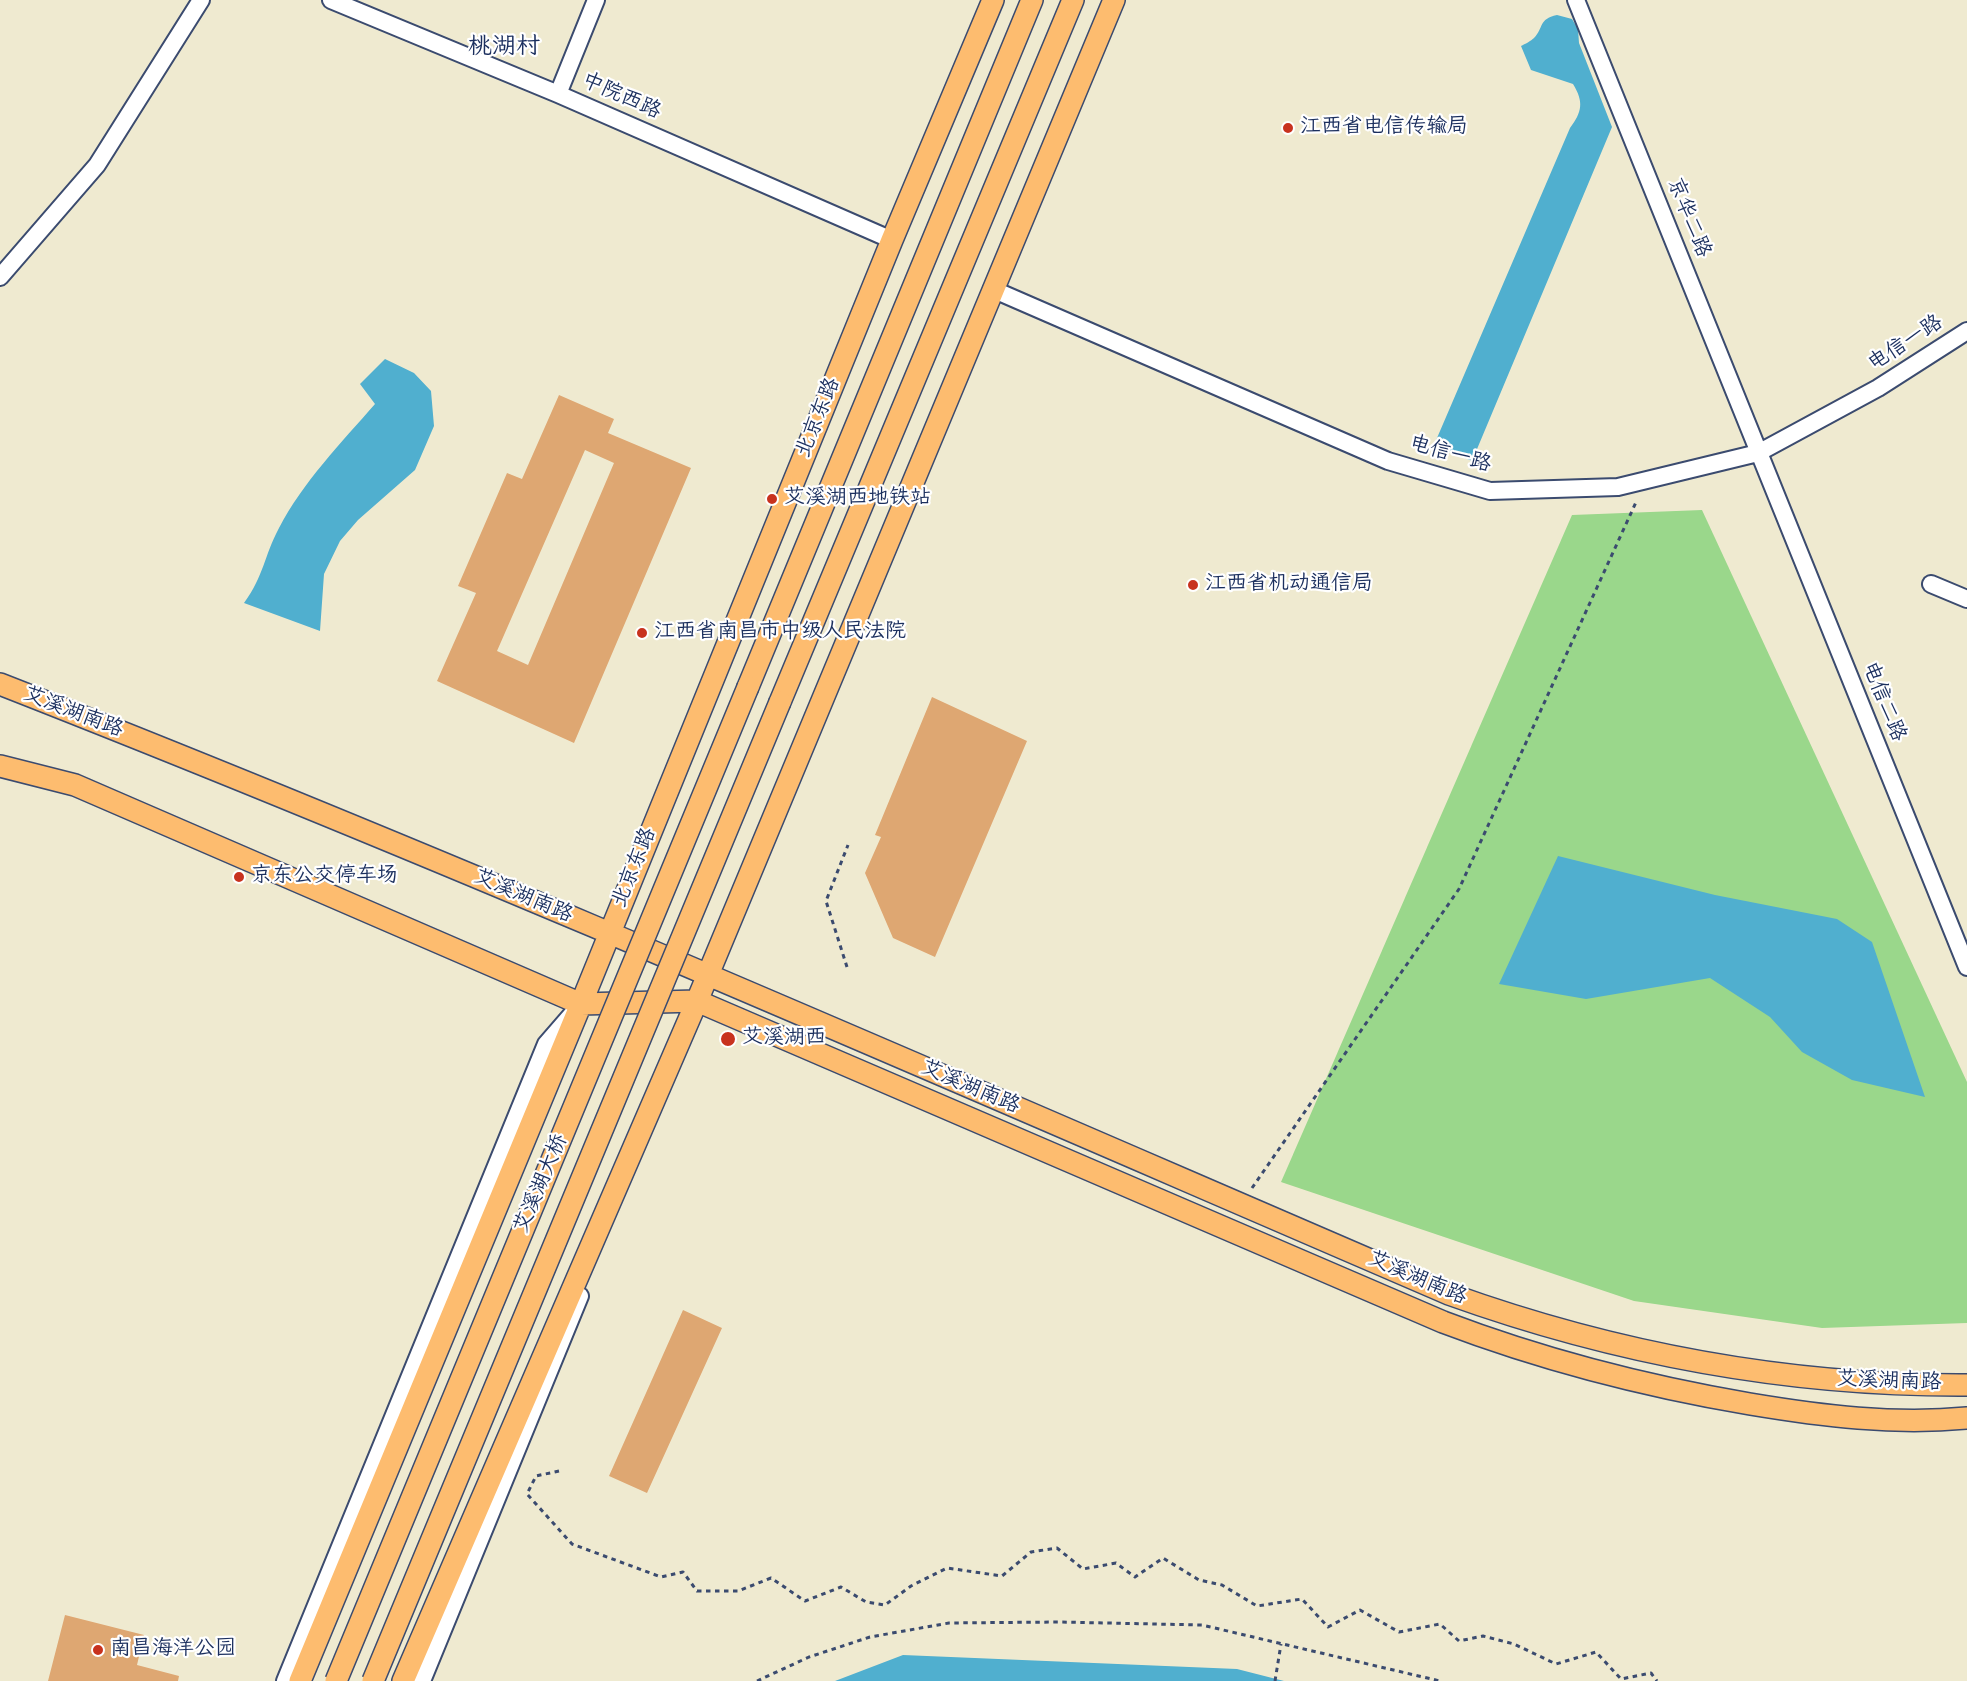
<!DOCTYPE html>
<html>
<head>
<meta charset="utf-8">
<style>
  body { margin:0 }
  canvas { display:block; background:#efead0 }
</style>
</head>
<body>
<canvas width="1967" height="1681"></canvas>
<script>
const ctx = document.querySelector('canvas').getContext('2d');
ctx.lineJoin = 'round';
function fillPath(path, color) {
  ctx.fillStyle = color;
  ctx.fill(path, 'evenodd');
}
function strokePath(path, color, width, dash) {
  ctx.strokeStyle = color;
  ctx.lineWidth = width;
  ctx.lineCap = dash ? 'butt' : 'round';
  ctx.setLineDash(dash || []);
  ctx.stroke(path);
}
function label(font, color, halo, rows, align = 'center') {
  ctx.font = font + ' "Architects Daughter","LXGW WenKai TC",sans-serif';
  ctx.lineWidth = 4.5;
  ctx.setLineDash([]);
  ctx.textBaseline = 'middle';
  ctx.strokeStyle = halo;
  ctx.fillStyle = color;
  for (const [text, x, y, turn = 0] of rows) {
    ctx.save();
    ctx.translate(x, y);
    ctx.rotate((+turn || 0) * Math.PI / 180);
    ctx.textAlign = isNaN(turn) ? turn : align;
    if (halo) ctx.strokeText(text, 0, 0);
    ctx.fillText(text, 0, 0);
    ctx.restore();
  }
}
const green = new Path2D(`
  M1702 510 1967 1082V1323L1822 1328 1634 1301 1281 1182 1572 515Z`);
const water = new Path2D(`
  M1557 15 1572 19 1578 29 1579 43 1612 127 1472 461 1434 445 1570 128C1582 112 1584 102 1573 84L1531 70 1521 46C1525 44 1531 41 1534 38 1544 28 1538 19 1557 15Z
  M385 359 414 373 431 391 434 426 415 470 358 520 340 541 324 574 320 631 244 603C264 576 264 556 279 528 303 482 341 443 375 404L360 384Z
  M1558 856 1715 895 1837 919 1872 942 1925 1097 1852 1080 1802 1052 1770 1017 1710 978 1586 999 1499 984Z
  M903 1655 1237 1669 1284 1681H835Z`);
const building = new Path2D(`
  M559 395 614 419 608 433 691 468 574 743 437 681 476 593 458 586 507 473 522 479ZM585 450 614 463 528 665 497 651Z
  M932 697 1027 741 935 957 893 938 865 873 881 837 875 835Z
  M683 1310 722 1328 647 1493 609 1476Z
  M65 1615 144 1635 137 1665 179 1676 178 1681H48Z`);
const path = new Path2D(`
  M847 967 826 901 848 845
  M1252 1188 1459 889 1637 500
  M559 1471 536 1476 527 1494 572 1544 661 1577 683 1572 697 1591H738L771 1578 805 1601 841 1587 866 1602 885 1605 911 1586 947 1568 1002 1576 1031 1552 1057 1548 1083 1569 1116 1563 1135 1577 1163 1558 1199 1580 1222 1585 1257 1606 1302 1599 1328 1627 1360 1610 1399 1632 1440 1624 1459 1641 1483 1636 1514 1644 1556 1664 1596 1652 1621 1679 1651 1673 1657 1681
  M757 1681 809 1657 870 1637 949 1623 1058 1622 1202 1625 1440 1681
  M1275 1681 1281 1644`);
const minor = new Path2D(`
  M331 0 558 94 892 240
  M1576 0 1967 967
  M558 94 596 0
  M0 277 97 165 201 0
  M992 289 1388 461 1490 491 1618 487 1758 453 1878 388 1967 331
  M1931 584 1967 599
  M285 1681 546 1044 572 1014
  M422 1681 580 1296`);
const major = new Path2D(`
  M0 684C488 875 968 1087 1449 1294 1616 1354 1790 1386 1967 1385
  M748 687 1032 0
  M780 702 1073 0
  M0 766 75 785 581 1004 697 1001 1443 1322C1543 1360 1644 1386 1750 1404 1822 1416 1894 1425 1967 1418
  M300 1681 581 1004 892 240 993 0
  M403 1681 697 1001 1114 0`);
const majorBridge = new Path2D(`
  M336 1681 748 687
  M373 1681 780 702`);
const markers = [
  [1288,128,6,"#c8321e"],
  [772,499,6,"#c8321e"],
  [1193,585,6,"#c8321e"],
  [642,633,6,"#c8321e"],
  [239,877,6,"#c8321e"],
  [728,1039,8,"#c8321e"],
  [98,1650,6,"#c8321e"]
];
const streetNames = [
  ["中院西路",621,97,24],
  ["京华二路",1688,218,68],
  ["电信一路",1906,344,-33],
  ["北京东路",819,418,-68],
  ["电信一路",1450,455,16],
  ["电信二路",1883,702,68],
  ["艾溪湖南路",73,713,21],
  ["北京东路",635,868,-68],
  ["艾溪湖南路",523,897,23],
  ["艾溪湖南路",970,1088,23],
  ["艾溪湖大桥",542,1184,-67],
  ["艾溪湖南路",1417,1279,23],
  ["艾溪湖南路",1889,1382,2]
];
const poiNames = [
  ["江西省电信传输局",1300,128],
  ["艾溪湖西地铁站",784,499],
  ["江西省机动通信局",1205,585],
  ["江西省南昌市中级人民法院",654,633],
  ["京东公交停车场",251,877],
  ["艾溪湖西",742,1039],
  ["南昌海洋公园",110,1650]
];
const quarterNames = [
  ["桃湖村",504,48]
];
fillPath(green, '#9ad78b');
fillPath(water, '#50afcf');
fillPath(building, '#dea772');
strokePath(minor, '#3b4b6f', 20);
strokePath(major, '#3b4b6f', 24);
strokePath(path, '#3b4b6f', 3, [4.5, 4.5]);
strokePath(minor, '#fff', 16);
strokePath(major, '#fdbc6f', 21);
strokePath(majorBridge, '#3b4b6f', 24, []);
strokePath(majorBridge, '#fdbc6f', 21);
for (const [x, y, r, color] of markers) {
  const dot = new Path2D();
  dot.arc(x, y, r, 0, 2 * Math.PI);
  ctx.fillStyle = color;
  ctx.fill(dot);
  strokePath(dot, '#fff', 2);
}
label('21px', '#1b2f5e', '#fff', streetNames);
label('21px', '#1b2f5e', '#fff', poiNames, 'left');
label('24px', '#1b2f5e', '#fff', quarterNames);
</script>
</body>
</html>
